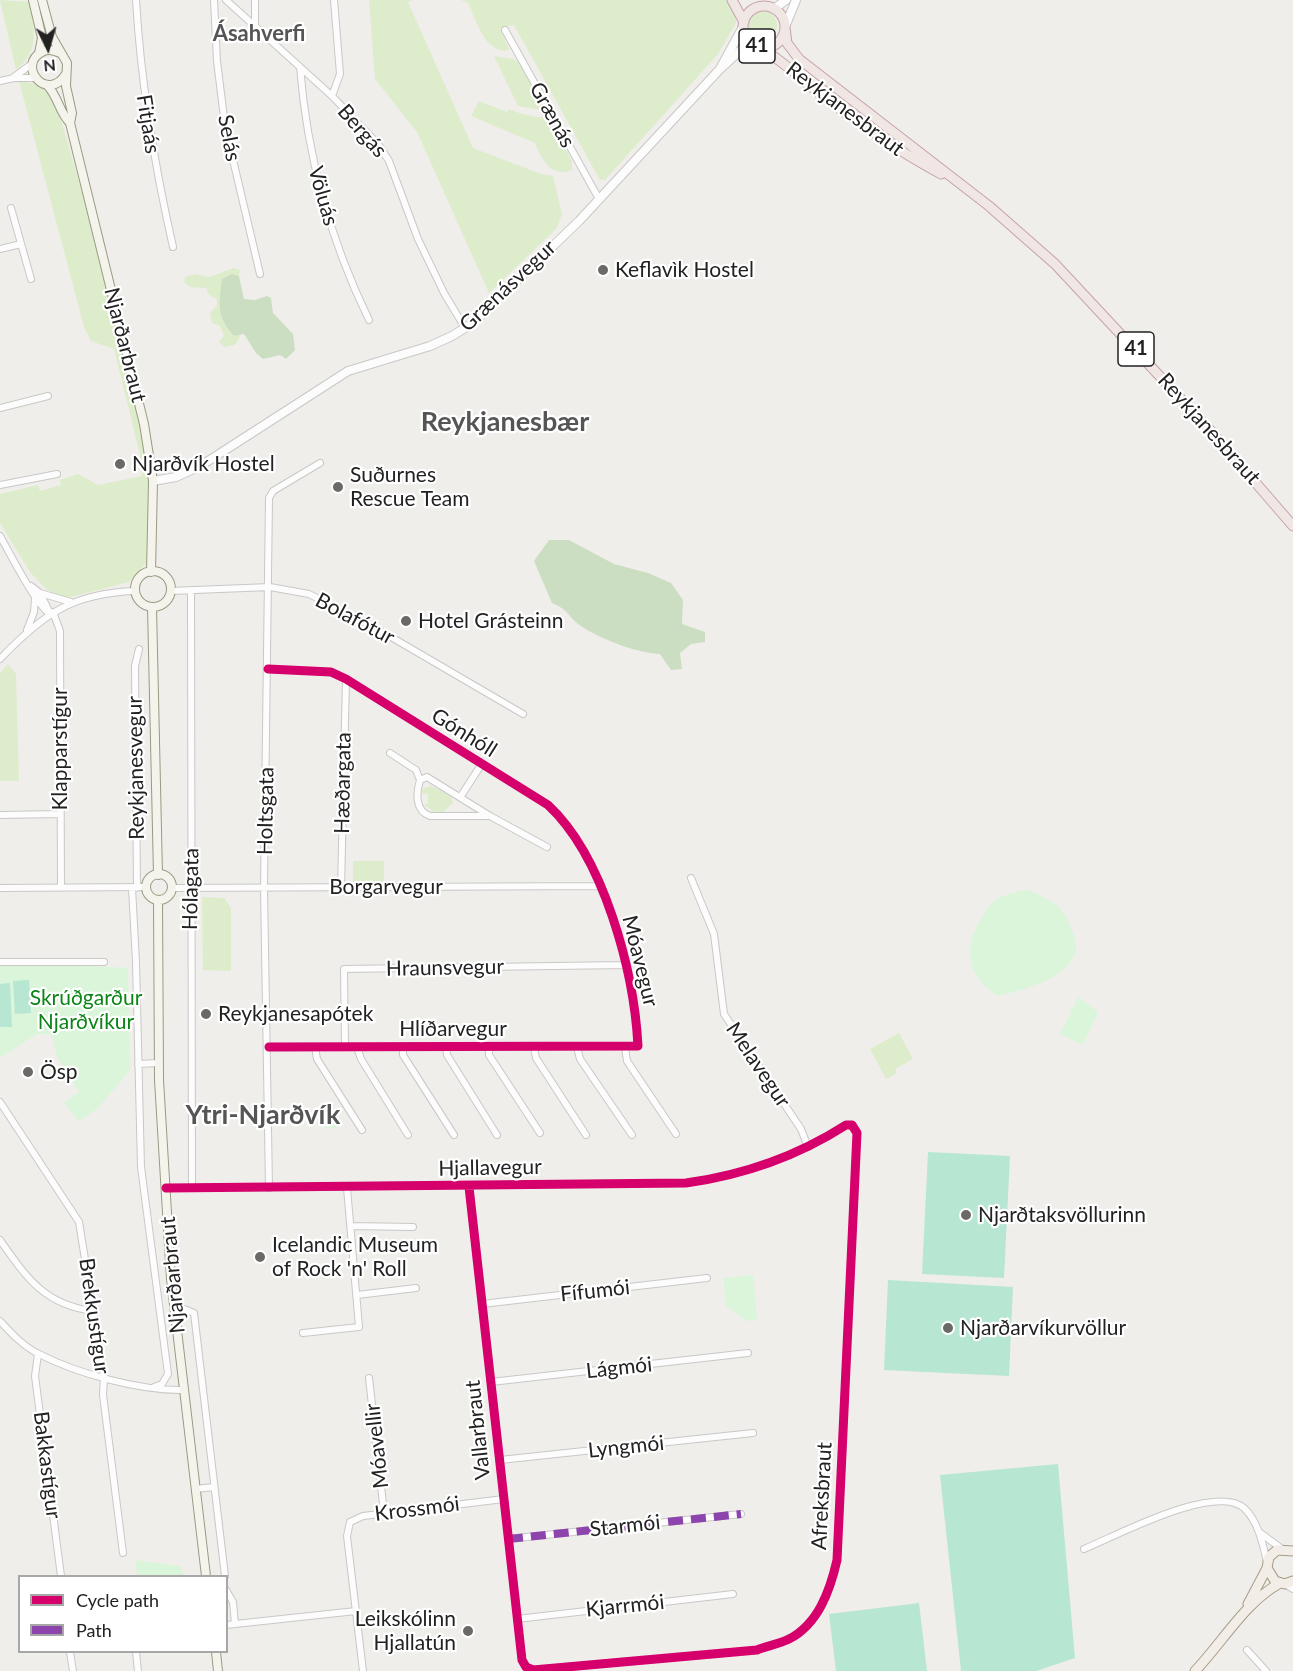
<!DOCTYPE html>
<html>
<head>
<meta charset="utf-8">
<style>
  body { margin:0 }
  #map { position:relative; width:1293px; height:1671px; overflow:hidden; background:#f0eeeb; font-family:Lato,sans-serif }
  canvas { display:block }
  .legend { position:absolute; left:18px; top:1575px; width:210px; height:78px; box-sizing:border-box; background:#fff; border:2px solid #a7a7a7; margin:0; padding:8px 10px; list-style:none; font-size:18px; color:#222 }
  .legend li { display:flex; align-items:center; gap:12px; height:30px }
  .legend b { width:30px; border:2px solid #a7a7a7 }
  .north { position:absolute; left:18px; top:18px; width:60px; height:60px; -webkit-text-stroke:4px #fff; paint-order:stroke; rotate:175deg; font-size:16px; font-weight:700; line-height:24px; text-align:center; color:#222 }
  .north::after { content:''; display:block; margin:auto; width:21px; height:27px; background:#222; clip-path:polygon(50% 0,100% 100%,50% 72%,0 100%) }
</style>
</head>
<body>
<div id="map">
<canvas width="1293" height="1671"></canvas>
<ul class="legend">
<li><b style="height:8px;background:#d6006c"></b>Cycle path</li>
<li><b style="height:8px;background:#8e44ad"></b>Path</li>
</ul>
<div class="north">N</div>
</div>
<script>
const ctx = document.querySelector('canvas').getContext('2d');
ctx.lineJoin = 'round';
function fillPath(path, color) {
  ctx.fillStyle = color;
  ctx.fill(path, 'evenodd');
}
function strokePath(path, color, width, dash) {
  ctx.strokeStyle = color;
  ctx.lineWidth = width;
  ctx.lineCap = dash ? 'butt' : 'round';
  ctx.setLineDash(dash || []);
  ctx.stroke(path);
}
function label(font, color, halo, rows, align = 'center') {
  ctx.font = font + ' Lato,sans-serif';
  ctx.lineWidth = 4.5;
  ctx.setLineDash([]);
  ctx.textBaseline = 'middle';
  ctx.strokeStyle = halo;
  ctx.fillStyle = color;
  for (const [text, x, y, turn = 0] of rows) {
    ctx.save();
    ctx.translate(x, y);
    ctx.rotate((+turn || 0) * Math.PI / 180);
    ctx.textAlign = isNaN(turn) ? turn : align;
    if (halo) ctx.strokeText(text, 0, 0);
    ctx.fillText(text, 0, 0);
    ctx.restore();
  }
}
const grass = new Path2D(`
  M0 0 31 2C32 31 42 48 16 70Z
  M369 0H413L408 2 473 148 541 174 553 176 562 214 557 228 489 293 417 132 375 79Z
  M461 0H737L736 23 718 54 605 180H600L514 25 500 28 509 49 505 51C483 49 477 21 468 3Z
  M749 25a14 14 0 1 1 28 0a14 14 0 1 1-28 0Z
  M494 56 513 59 519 62 542 102 541 110 518 106Z
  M19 81 37 84 48 94 58 110 89 216 141 425 149 479V560L129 582 67 598 58 596 45 588 30 572 6 533 0 523V494L38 485 40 491 61 485 60 480 78 474 98 485 142 476 140 455 114 349 91 341 84 327Z
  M479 101 507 112 509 109 522 114 549 119 572 161V170C551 178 542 160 535 143L471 116Z
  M234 268 240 270 239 276 232 274 234 336 240 335C238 345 233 346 224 347L219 341 224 336 220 326 212 323 210 313 217 306V299L209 295 206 288 190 287 184 282 185 277 195 274 209 277Z
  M8 664 16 674 19 781H0V673Z
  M431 786 451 796 453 803 443 812H434L423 804H428V794H423L422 789Z
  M353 861H384V882H353Z
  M202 897 224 898 231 908V971L203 970Z
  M899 1033 913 1059 895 1069 897 1073 886 1079 870 1049Z`);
const forest = new Path2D(`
  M232 274 239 276 244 299 255 300 267 296 271 298 273 313 293 334 295 350 286 359 280 355 263 359 256 353 244 334 234 336C216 316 219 304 222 279Z
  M549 540H569L614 564 648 573 671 583 683 600 682 624 705 632V642L691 644 680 653 682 669 671 670 660 654C637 653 600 639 581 626 569 618 568 609 552 603L534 561Z`);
const park = new Path2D(`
  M1028 890C1050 899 1063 905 1071 928 1073 934 1076 941 1076 946 1075 978 1022 990 998 996 969 979 962 948 980 921 984 915 988 906 993 902 1004 894 1015 892 1028 890Z
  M0 962 128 968 130 1070 98 1108 79 1121 64 1103 79 1092 57 1057 53 1039 49 1034H37L0 1058Z
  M1078 997 1098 1012 1083 1045 1060 1034 1071 1012 1069 1010 1073 1009Z
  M340 1117 342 1126 325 1129 324 1119Z
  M753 1275 757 1320 747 1321 726 1306 723 1278Z
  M135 1560 180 1566 184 1576H137Z`);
const pitch = new Path2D(`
  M29 980 31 1013 15 1014 13 981Z
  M10 983 12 1027H0V984Z
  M928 1152 1010 1156 1004 1278 922 1274Z
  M888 1280 1013 1287 1009 1376 884 1370Z
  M1058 1464 1075 1658 1036 1671H961L940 1475Z
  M919 1603 927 1671H836L829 1614Z`);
const minor = new Path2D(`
  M136 0C141 85 154 163 173 247
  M214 0 217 61 225 126 260 274
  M226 0 332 96 378 144 389 161 418 239 444 293 465 328
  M255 0V26
  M505 30 599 199
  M300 67C307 155 330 240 369 320
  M14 77 33 63
  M0 81 14 78H35
  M332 96 340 74 334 0
  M11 208 31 279
  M0 249 21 244
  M0 408 48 396
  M0 485 57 474
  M0 536C11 555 34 602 50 614
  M31 586 40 593 71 602
  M191 590 192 1187
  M170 591 270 587 309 594 374 627 523 714
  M40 593 50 613
  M53 612 60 631 61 888
  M27 630 34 612 35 599
  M0 659C42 615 72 593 135 591
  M268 669 331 672 346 679 548 805C604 857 634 971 638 1046L269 1047
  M390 753 416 770 420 780
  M427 777 490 816H430C415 811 416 793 420 780Z
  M461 796 481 765
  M0 815 60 814
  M490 816 547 847
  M691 878 714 934 724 1014 801 1129 808 1147
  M0 888 146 887
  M132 888 136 962 141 1167 168 1374 162 1384 154 1387
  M137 888 135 666 139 649
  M172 888 600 886
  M341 888 346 679
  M0 962H104
  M315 1047 317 1059 362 1130
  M345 1047 344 969 624 965
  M357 1047 361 1059 408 1135
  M403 1047V1055L454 1135
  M446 1047 447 1055 497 1135
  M489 1047V1055L540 1133
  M577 1047 580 1059 632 1135
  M625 1047 627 1061 676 1134
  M534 1048 536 1058 586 1135
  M138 1064 159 1063
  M0 1102 79 1222 104 1377 103 1395 123 1553
  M166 1188 686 1183C744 1175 796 1157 846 1125H852L857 1133 837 1560C830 1591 818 1624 789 1639 779 1644 767 1646 757 1650L533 1670 526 1667 522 1660 469 1187
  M269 1188 264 888 269 498 273 491 320 463
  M351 1226 413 1227
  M0 1240C26 1277 45 1306 94 1311
  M357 1295 416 1288
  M482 1304 707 1278
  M174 1305 194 1313 225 1576
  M0 1321C11 1333 24 1347 39 1354 78 1374 141 1391 184 1390
  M303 1333 359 1327 347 1188
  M38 1354 35 1376 61 1576
  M369 1378 384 1513
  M491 1382 748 1353
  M500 1460 753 1433
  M195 1489 214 1487
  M1259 1532 1282 1549
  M508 1539 741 1514
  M1084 1549C1116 1536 1214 1483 1244 1508 1258 1521 1263 1544 1267 1562
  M1285 1584 1293 1589
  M226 1590 233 1602 235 1624
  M517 1619 733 1594
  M226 1625 356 1611
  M1247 1650 1266 1671
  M70 1652 73 1671
  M136 1652 138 1671
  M363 1671 347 1536 350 1522 363 1516 504 1499`);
const tertiary = new Path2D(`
  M774 9 786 0
  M785 27 796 0
  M721 67 743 27
  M153 481 176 477 202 465 348 371 430 346 452 336 473 323 579 221 720 69 744 47 754 45`);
const secondary = new Path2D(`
  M33 0 42 38 39 53
  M42 0 52 37 67 63 66 86 72 113 70 123 144 424 153 481 151 572
  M60 53C54 50 48 48 42 52 16 65 47 104 66 74
  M47 85C58 96 59 112 70 123
  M135 589a18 18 0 1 1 36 0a18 18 0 1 1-36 0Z
  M152 607 158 875
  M146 887a13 13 0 1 1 26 0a13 13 0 1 1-26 0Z
  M158 900 159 1080 171 1279 206 1576
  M216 1652 218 1671`);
const primary = new Path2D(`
  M1293 1551 1277 1550 1269 1557 1267 1568 1275 1581 1285 1584 1293 1581
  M1248 1604 1267 1568
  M1195 1671C1223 1642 1244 1603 1280 1583`);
const trunk = new Path2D(`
  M732 0 744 22
  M743 27a21 21 0 1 1 42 0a21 21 0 1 1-42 0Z
  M785 28 787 43 799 59 989 206 1055 264 1210 430 1293 526
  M759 47C784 61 803 81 825 98 862 126 900 152 941 174`);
const quiet = new Path2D(`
  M508 1539 741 1514`);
const cycleway = new Path2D(`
  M268 669 331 672 346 679 548 805C604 857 634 971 638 1046L269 1047
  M166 1188 686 1183C744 1175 796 1157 846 1125H852L857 1133 837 1560C830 1591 818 1624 789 1639 779 1644 767 1646 757 1650L533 1670 526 1667 522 1660 469 1187`);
const markers = [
  [603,270,6,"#6a6968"],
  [120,464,6,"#6a6968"],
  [338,487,6,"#6a6968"],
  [406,621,6,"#6a6968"],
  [206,1014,6,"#6a6968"],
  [28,1072,6,"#6a6968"],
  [966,1215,6,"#6a6968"],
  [260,1257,6,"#6a6968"],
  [948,1328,6,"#6a6968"],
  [468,1631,6,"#6a6968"]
];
const shields = [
  [757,46,36],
  [1136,349,36]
];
const shieldNames = [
  ["41",757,46],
  ["41",1136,349]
];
const streetNames = [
  ["Reykjanesbraut",845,109,37],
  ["Grænás",552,115,61],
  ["Fitjaás",148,124,81],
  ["Bergás",362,131,49],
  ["Selás",229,138,79],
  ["Völuás",323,196,74],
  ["Grænásvegur",508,286,-43],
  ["Njarðarbraut",125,345,76],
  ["Reykjanesbraut",1209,429,48],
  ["Bolafótur",355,619,28],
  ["Gónhóll",464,733,32],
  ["Klapparstígur",60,749,-90],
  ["Reykjanesvegur",136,768,-91],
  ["Hæðargata",343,783,-89],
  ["Holtsgata",266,811,-89],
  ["Borgarvegur",386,887],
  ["Hólagata",191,889,-89],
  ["Móavegur",640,961,76],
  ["Hraunsvegur",445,968,-1],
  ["Hlíðarvegur",453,1029],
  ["Melavegur",758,1065,56],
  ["Hjallavegur",490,1168,-1],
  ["Njarðarbraut",173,1275,-95],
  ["Fífumói",595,1291,-6],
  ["Brekkustígur",94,1316,82],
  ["Lágmói",619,1368,-6],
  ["Vallarbraut",478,1430,-96],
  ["Móavellir",377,1446,-96],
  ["Lyngmói",626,1447,-6],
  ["Bakkastígur",47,1465,83],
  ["Afreksbraut",822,1496,-87],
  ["Krossmói",417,1509,-7],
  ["Starmói",625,1526,-6],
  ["Kjarrmói",625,1606,-6]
];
const poiNames = [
  ["Keflavìk Hostel",615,270],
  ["Njarðvík Hostel",132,464],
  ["Suðurnes",350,475],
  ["Rescue Team",350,499],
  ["Hotel Grásteinn",418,621],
  ["Reykjanesapótek",218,1014],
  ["Ösp",40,1072],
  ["Njarðtaksvöllurinn",978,1215],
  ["Icelandic Museum",272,1245],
  ["of Rock 'n' Roll",272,1269],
  ["Njarðarvíkurvöllur",960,1328],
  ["Leikskólinn",456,1619,"right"],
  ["Hjallatún",456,1643,"right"]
];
const parkNames = [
  ["Skrúðgarður",86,998],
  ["Njarðvíkur",86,1022]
];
const neighbourhoodNames = [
  ["Ásahverfi",259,34]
];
const districtNames = [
  ["Reykjanesbær",505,422],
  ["Ytri-Njarðvík",263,1115]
];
fillPath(grass, '#ddeccb');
fillPath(forest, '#cbdec1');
fillPath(park, '#daf5da');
fillPath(pitch, '#b7e6d2');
strokePath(minor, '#c9c8c7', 8);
strokePath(tertiary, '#c9c8c7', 10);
strokePath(secondary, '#999a82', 10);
strokePath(primary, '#a79c86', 11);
strokePath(trunk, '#c5a2ac', 11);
strokePath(minor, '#fdfcfc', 6);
strokePath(tertiary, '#fdfcfc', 8);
strokePath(secondary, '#f4f4ed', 8);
strokePath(primary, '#f3ede7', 9);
strokePath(trunk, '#f0e6e4', 9);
strokePath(quiet, '#8e44ad', 8, [15, 8]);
strokePath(cycleway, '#d6006c', 9);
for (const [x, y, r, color] of markers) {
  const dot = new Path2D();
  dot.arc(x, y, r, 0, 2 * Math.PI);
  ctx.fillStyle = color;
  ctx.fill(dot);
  strokePath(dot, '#fff', 2);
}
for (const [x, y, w] of shields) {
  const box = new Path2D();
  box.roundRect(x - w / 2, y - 17, w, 34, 4.5);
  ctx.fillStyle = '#fff';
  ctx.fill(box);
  strokePath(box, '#222', 1.5);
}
label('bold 20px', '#222', null, shieldNames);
label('21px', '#222', '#fff', streetNames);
label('21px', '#222', '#fff', poiNames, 'left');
label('21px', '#0c8416', '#fff', parkNames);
label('bold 22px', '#555', '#fff', neighbourhoodNames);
label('bold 27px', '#555', '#fff', districtNames);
</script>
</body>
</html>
